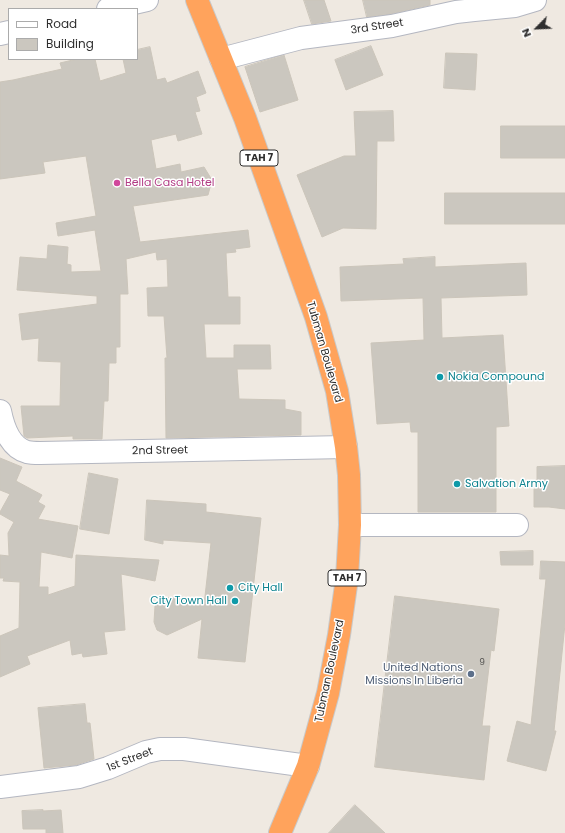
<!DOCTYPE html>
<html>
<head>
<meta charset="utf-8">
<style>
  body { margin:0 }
  #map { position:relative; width:565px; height:833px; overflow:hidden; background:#efe9e1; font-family:Poppins,sans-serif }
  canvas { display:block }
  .legend { position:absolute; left:8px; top:8px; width:130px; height:52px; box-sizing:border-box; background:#fff; border:1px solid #ababab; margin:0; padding:5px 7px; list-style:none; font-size:12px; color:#2e2e2e }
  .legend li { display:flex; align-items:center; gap:8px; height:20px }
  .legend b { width:20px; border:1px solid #ababab }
  .north { position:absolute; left:517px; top:8px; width:40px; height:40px; -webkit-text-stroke:3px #fff; paint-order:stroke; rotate:246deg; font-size:11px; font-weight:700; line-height:16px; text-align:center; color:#2e2e2e }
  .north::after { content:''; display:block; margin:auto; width:14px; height:18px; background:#2e2e2e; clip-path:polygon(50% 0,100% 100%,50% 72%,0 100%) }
</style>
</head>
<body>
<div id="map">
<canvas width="565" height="833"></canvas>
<ul class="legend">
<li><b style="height:5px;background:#fff"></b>Road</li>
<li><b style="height:11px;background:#cbc7bf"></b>Building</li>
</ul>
<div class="north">N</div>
</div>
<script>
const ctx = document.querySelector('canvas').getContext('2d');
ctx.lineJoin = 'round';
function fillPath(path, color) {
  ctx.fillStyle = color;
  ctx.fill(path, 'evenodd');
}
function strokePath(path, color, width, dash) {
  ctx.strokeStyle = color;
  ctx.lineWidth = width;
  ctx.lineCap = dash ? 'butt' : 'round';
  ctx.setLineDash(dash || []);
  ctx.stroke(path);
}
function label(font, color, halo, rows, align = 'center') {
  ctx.font = font + ' Poppins,sans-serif';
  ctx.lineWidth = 3;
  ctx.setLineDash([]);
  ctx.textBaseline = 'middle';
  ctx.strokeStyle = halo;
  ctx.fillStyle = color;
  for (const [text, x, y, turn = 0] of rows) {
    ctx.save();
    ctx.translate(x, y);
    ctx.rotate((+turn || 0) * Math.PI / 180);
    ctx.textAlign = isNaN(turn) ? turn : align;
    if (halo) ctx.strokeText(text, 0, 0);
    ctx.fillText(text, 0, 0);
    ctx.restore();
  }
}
const building = new Path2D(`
  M304 0H324L331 21 312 24Z
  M363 0H430V5L390 14 367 17Z
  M371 46 383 75 346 90 335 60Z
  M150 47 157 80 165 78 167 83 198 71 206 93 196 97 200 111 195 112 202 134 178 141 176 134 151 140 156 169 180 164 181 172 204 167 212 180 208 195 133 206 140 242 248 230 250 247 235 249 236 252 226 253 228 297H240V324H204L206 358H234V345H270L271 369H237L239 399 285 400V409L301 412V435L166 438 165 358H167L164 316H148L147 288 168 287 167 259 157 260 156 252 126 259 128 294H120V347H116V363H109L108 401H104L102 439H73V436L27 438 24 436 21 406H60L61 362 38 361 39 338 22 340 19 314 97 304V296L17 290 20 257 47 259 48 245 68 247 67 264 71 265V272L101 271 95 230 58 236 56 223 96 216 86 156 43 162 45 173 0 179V82L13 80 62 69 60 63 77 59H95L100 81 126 73 123 59H137V50Z
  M446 53 477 54 475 90 444 88Z
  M284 55 298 100 260 112 245 67Z
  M393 111 394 141H377L376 229 343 228 322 237 297 175 344 156H356L354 112Z
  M501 126H565V158H501Z
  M445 193H565V224H445Z
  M435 257V267L526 263 527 295 441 298 442 338 503 335 509 426 496 427V512H418V432H411L410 422 377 424 371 343 424 340 423 298 341 301 340 267 404 264 403 259Z
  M0 458 22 467 16 481 42 495 38 502 45 506 38 519 78 526 72 558 41 552 39 587H48V595L75 586 76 555 159 560 155 581 121 574 125 630 104 632 107 654 83 657 82 653 72 655 70 640 27 656 30 664 0 677V636L19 628 20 582 3 581 4 578H0V555L9 556 8 533 14 522 0 514V512L10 494 0 490Z
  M565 466V509L549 507H534V489H537V467Z
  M89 473 118 479 109 534 80 529Z
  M147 500 206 504V512L261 518 245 662 198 658 202 619 167 635 157 630 154 622 155 606 166 598 177 597 204 605 211 543 163 540V544L145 540Z
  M533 551V565H501L500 552Z
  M541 561 565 562V624L554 731H556L546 771 507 761 517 721 531 725 546 579H540Z
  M395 596 499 609 494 651 491 650 482 726H490L484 780 375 767Z
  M85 704 87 723H90L94 759 76 765 44 768 38 708Z
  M355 805 385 833H329Z
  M43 810V811L61 810 63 833H46V829H23L22 811Z`);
const minor = new Path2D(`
  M108 9 147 0
  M0 34 9 32
  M221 59 301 38 392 26 456 12 474 10 515 6 535 0
  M0 411C3 426 9 447 27 452 31 453 35 453 40 453L346 447
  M350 525H517
  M0 787 79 777 108 768 146 752 160 749H184L308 766`);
const highway = new Path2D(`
  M197 0 245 118 316 317 337 391 346 447 349 475 350 525 347 578 339 635 328 693 308 766 280 833`);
const markers = [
  [117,183,4,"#d1479c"],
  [440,377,4,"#0f9aa8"],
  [457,484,4,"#0f9aa8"],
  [230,588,4,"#0f9aa8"],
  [235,601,4,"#0f9aa8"],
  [471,674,4,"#5c6f8a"]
];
const numberNames = [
  ["9",482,663]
];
const shields = [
  [259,158,38],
  [347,578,38]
];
const shieldNames = [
  ["TAH 7",259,158],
  ["TAH 7",347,578]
];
const streetNames = [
  ["3rd Street",377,27,-9],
  ["Tubman Boulevard",324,352,74],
  ["2nd Street",160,451,-1],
  ["Tubman Boulevard",330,671,-78],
  ["1st Street",130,760,-21]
];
const hotelNames = [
  ["Bella Casa Hotel",125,183]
];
const cultureNames = [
  ["Nokia Compound",448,377],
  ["Salvation Army",465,484],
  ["City Hall",238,588],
  ["City Town Hall",227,601,"right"]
];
const serviceNames = [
  ["United Nations",463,668],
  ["Missions In Liberia",463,681]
];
fillPath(building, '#cbc7bf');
strokePath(building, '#cbc5ba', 1);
strokePath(minor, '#b4b7c1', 24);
strokePath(highway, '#c9c9c9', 24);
strokePath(minor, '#fff', 22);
strokePath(highway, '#ffa35c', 22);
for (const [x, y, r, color] of markers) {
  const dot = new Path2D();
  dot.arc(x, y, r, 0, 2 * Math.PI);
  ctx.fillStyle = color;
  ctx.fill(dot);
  strokePath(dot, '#fff', 1.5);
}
label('9px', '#555452', null, numberNames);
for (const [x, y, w] of shields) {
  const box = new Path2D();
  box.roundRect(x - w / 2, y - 8, w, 16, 3);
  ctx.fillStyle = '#fff';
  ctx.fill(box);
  strokePath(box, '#2e2e2e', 1);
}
label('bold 10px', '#2e2e2e', null, shieldNames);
label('11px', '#2e2e2e', '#fff', streetNames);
label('11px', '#b23c85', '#fff', hotelNames, 'left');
label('11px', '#0d838f', '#fff', cultureNames, 'left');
label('11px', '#4e5e75', '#fff', serviceNames, 'right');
</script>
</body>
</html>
